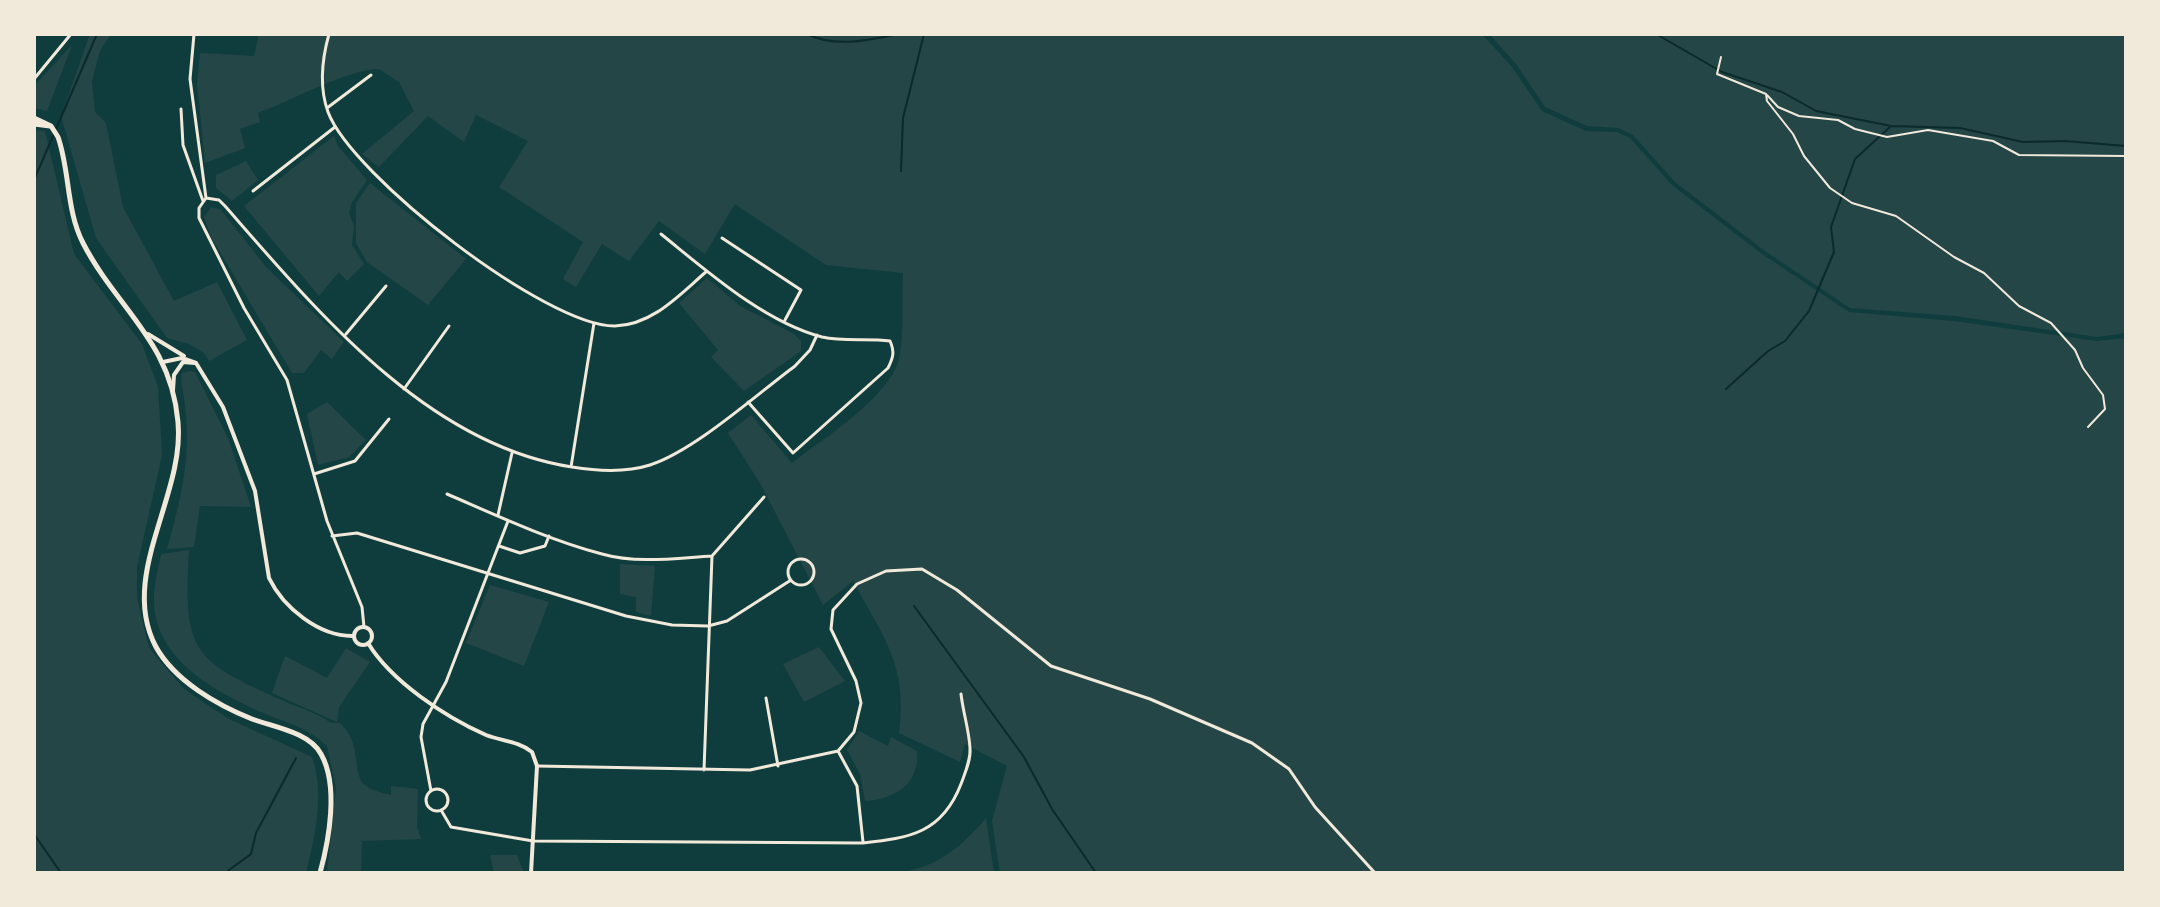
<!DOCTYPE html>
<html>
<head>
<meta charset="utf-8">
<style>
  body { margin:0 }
  #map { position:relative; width:2160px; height:907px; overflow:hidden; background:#0f3d3e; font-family:"Noto Serif",serif }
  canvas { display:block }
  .frame { position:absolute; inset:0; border:36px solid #f1e9da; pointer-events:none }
</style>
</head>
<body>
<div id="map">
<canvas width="2160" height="907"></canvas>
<div class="frame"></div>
</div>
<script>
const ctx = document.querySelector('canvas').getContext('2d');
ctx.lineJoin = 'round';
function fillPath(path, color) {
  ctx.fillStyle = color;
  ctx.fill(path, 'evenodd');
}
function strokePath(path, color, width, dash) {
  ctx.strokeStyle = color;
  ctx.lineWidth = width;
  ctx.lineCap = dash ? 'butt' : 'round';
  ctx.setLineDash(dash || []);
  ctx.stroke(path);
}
const green = new Path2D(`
  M90 34H111L100 51 92 81 95 112 106 123 123 207 174 301 217 282 247 340 209 361 204 353 189 344 167 338 96 238 61 116Z
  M259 34H1482L1512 67 1542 111 1586 131 1617 132 1630 138 1672 185 1762 254 1849 312 1954 321 2097 341 2126 338V873H1000L992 821 1007 766 965 744 960 762 899 733C908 666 884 638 853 581L823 605 760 483 728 433 751 415 792 463C823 439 895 394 900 354 904 328 902 300 903 273L826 265 735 204 705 254 659 221 629 261 602 244 576 287 563 279 583 242 499 187 528 141 476 115 464 142 428 116 379 167 362 154 414 111 399 82 379 69C348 69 291 101 258 113L260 122 240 129 245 148 205 163 197 84 200 53 254 56Z
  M1489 34H2126V333L2097 337 1955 316 1850 308 1765 251 1675 182 1633 135 1618 128 1587 126 1545 107 1516 64Z
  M72 45 47 111 34 108V86Z
  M34 130 45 131 74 254 142 344 158 387 162 455 137 567V598L149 648 183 688 203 702 229 719 312 757C325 794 315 836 306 873H34Z
  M334 136 338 146 367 180 352 202 349 213 354 226 352 245 364 264 347 281 339 272 319 296 244 206Z
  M246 161 258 180 232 201 216 188V175Z
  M370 183 466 259 428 305 367 262 356 243V203Z
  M211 207 221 210 266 267 344 342 332 359 321 350 304 373H292L211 237 204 217Z
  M707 278 740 306 794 334 801 341V351L744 391 711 357 718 350 679 303Z
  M190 371 195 372 228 438 251 507 200 506 194 547 167 549C184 488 194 444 181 381L182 373Z
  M327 402 366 440 349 457 318 465 307 414Z
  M189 550C183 653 192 660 286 702 302 709 317 713 331 723H340C363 743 351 776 366 786 373 791 383 793 391 795V786L418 789 417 827 421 839 362 841 361 873H327L336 788 327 746C309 729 291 724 268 715 221 695 156 662 154 603 153 587 158 570 161 554Z
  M620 564 655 566 651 616 636 612V597L620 594Z
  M490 585 549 602 524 666 466 643Z
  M819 647 845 681 804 702 783 664Z
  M346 648 370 662 339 707 337 722 272 693 285 656 327 678Z
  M859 731 888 746 891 737 917 751C920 784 895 799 865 801L860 774 847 750Z
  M986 818 994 873H874C885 871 900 873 912 870 943 863 967 841 986 818Z
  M490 855H517L524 873H494Z`);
const stream = new Path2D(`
  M807 34C834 48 871 40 899 34
  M1656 34 1722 72 1782 92 1816 111 1891 126 1960 128 2023 142 2065 141 2126 146
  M901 171 903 118 924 34
  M34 180 97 34
  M1726 389 1768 351 1785 341 1809 311 1834 252 1831 227 1855 159 1891 126
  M914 606 1024 757 1052 809 1096 873
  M34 834 61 873
  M225 873 251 854 256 833 296 758`);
const path = new Path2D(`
  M1721 57 1717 74 1766 94 1767 101 1793 134 1804 156 1830 188 1852 203 1896 216 1954 257 1984 273 2019 306 2051 323 2075 350 2083 368 2103 395 2105 409 2088 427
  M1767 95 1778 107 1799 116 1838 120 1855 129 1887 137 1928 130 1993 141 2019 155 2126 156`);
const minor = new Path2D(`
  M194 34 190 79 206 198
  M329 34C322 59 319 87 328 112 352 176 547 327 615 326 653 325 680 294 707 271
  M34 79 71 34
  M327 108 371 75
  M181 109 183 145 203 201
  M253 191 335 127
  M206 198 219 200 225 206C317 311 427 445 572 467 597 471 625 473 650 465 694 451 756 395 795 366L810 350 817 335
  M206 198 199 208V218L244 308 287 380 327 521 362 607 364 627
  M661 234C707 271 764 322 822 337 844 342 868 338 890 341 895 352 893 358 888 368L793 453 748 402
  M722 238 801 290 785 320
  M346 334 386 286
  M404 389 449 326
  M571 467 594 323
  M314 474 355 461 389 419
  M447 494C498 516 549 540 602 554 637 564 677 558 712 556
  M498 515 512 453
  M332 536 357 533 626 616 672 625 708 626 727 621 791 580
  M499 546 520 553 545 546 549 536
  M788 572a13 13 0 1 1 26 0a13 13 0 1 1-26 0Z
  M766 698 778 766
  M838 751 857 786 863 842
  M537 766 750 770 838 751 854 732 861 703 856 681 831 629 833 610 857 584 886 571 922 569 957 590 1051 666 1150 699 1252 743 1289 769 1315 807 1375 873
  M704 770 712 556 764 497
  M426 800a11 11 0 1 1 22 0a11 11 0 1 1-22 0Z
  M431 791 421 737 423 724 446 682 508 521
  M441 810 451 827 533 841 863 843C910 838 942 833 961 784 965 773 971 760 970 748 969 730 963 712 961 694`);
const tertiary = new Path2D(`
  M148 334 184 356
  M163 362 182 358 196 363 223 407 255 491 269 578C283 607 319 637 354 636
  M173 390 174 375 183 362 195 363
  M354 636a9 9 0 1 1 18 0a9 9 0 1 1-18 0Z
  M368 643C391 681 445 717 486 735 501 741 518 741 532 752L537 766 531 873`);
const secondary = new Path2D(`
  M34 118 51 126 58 137C70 171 66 210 83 243 117 309 171 341 178 422 185 496 118 576 156 647 175 681 217 705 252 719 273 727 309 732 321 754 339 786 329 840 320 873
  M34 124 50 126`);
fillPath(green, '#244646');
strokePath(stream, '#0a2a2b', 2);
strokePath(path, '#f1e9da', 2);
strokePath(minor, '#f1e9da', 3);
strokePath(tertiary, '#f1e9da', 4);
strokePath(secondary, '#f1e9da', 5);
</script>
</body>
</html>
